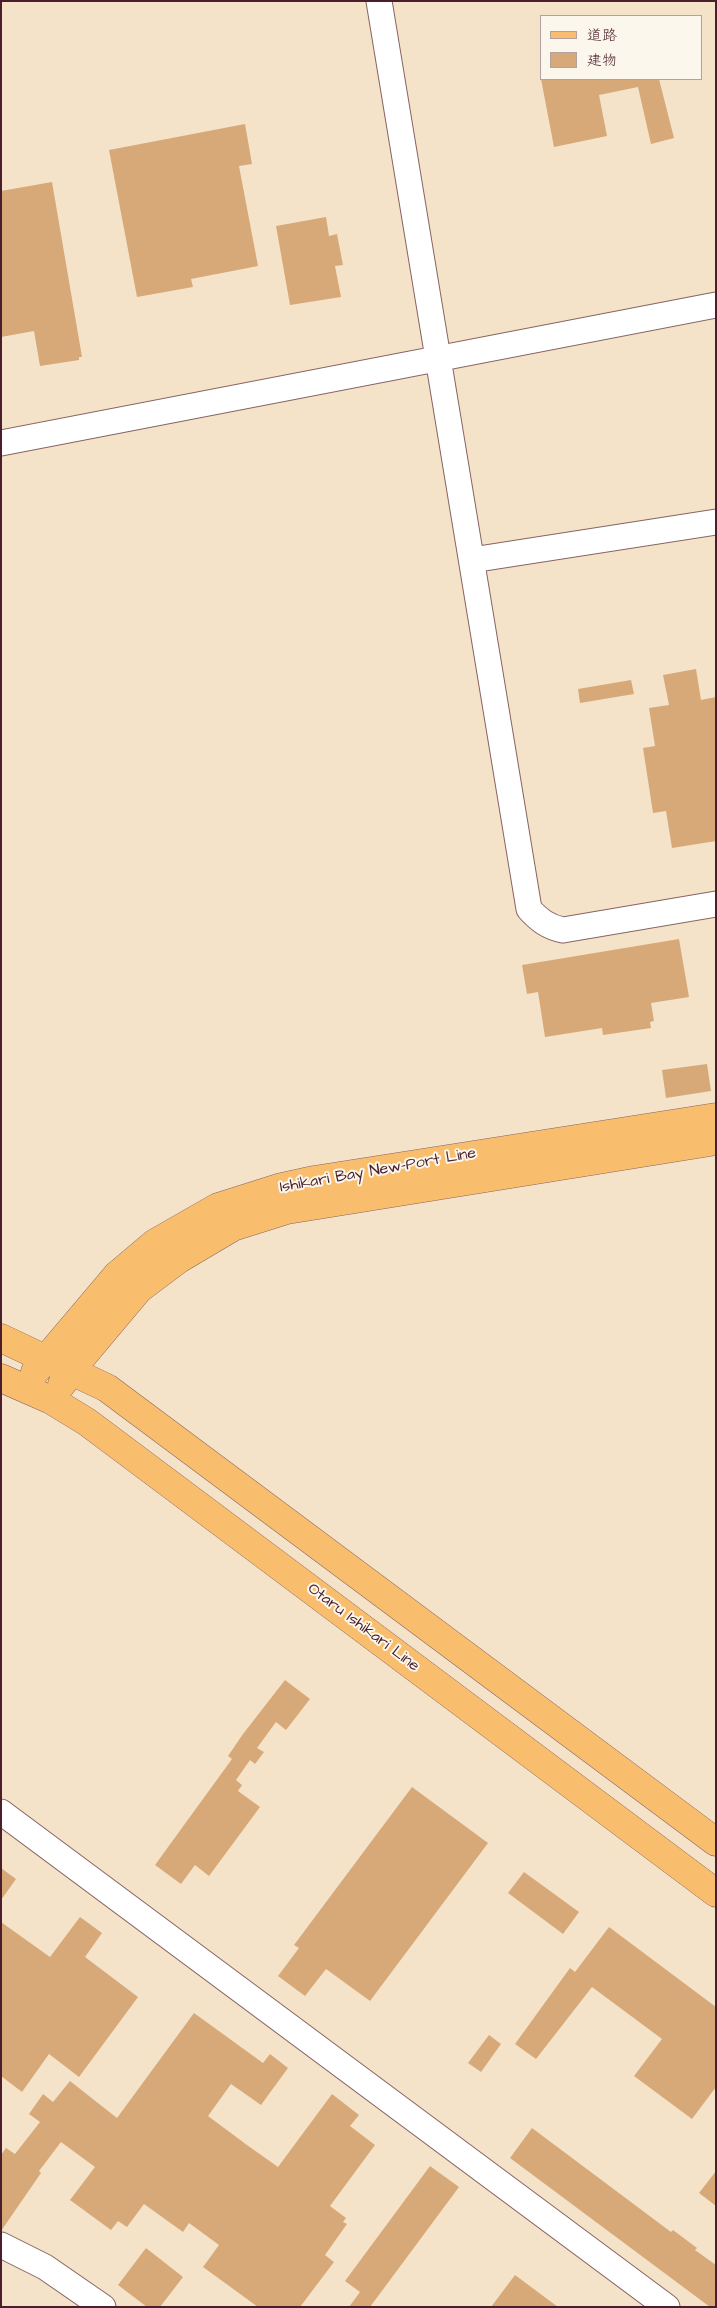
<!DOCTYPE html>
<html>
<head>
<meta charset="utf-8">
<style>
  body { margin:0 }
  #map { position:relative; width:717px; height:2308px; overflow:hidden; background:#f5e3c9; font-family:"Architects Daughter","Klee One",sans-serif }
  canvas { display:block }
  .frame { position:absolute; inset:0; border:2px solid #4a1f2b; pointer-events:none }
  .legend { position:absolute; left:540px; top:15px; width:162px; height:65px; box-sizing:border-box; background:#fbf7ec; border:1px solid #b4a19f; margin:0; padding:6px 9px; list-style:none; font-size:15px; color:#4a1f2b }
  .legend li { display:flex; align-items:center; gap:10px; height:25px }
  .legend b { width:25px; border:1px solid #b4a19f }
</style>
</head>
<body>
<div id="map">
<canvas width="717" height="2308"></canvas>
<div class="frame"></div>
<ul class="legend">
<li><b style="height:6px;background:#f9be6d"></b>道路</li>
<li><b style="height:14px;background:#d7a979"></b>建物</li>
</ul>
</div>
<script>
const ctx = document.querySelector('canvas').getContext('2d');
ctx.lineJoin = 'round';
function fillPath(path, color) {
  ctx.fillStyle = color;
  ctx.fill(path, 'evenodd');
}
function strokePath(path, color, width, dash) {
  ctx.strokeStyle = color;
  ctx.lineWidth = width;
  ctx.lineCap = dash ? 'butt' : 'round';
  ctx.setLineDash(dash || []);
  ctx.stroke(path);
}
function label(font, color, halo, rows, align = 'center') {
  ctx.font = font + ' "Architects Daughter",sans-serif';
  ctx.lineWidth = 4;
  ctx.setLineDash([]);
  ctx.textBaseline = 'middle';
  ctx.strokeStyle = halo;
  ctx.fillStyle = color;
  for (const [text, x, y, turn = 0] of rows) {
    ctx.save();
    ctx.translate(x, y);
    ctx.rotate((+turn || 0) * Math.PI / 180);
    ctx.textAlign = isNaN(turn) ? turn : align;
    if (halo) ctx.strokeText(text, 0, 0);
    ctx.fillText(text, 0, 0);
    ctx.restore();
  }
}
const building = new Path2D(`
  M541 79H659L674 138 651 144 638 87 599 95 607 136 554 147Z
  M245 124 252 164 239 166 258 266 191 279 193 287 137 297 109 150Z
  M52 182 82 357H79V360L40 366 34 331 1 337V191Z
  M326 217 329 236 337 234 343 265 335 266 341 297 290 305 276 226Z
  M696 669 701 700 716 697V841L672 848 666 811 653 813 643 748 655 746 649 708 669 705 663 675Z
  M631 680 634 694 580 703 578 689Z
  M679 939 689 997 651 1003 654 1021 650 1022 651 1028 603 1035 602 1028 545 1037 538 992 527 994 522 965Z
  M707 1064 711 1091 666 1098 662 1070Z
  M285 1680 310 1699 286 1730 276 1722 257 1748 264 1752 255 1764 250 1760 236 1780 242 1785 238 1791 260 1807 209 1876 195 1865 181 1884 155 1865 232 1759 228 1756 243 1734Z
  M412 1787 488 1843 370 2001 326 1969 305 1996 278 1976 299 1948 294 1945Z
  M1 1868 16 1879 1 1900Z
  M524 1872 579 1912 563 1934 508 1893Z
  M80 1917 102 1933 85 1957 138 1997 79 2077 49 2054 22 2092 1 2076V1922L50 1957Z
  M609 1927 716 2007V2087L692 2119 634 2076 662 2039 592 1987 536 2059 515 2044 570 1968 575 1972Z
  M194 2013 263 2063 270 2054 288 2068 261 2105 231 2084 208 2116 247 2145 278 2167 332 2094 359 2115 350 2126 375 2145 330 2206 346 2218 343 2222 347 2224 325 2255 334 2262 300 2307H258L203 2267 219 2245 189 2223 183 2232 144 2204 127 2227 118 2221 111 2230 70 2200 95 2167 61 2142 39 2171 41 2173 1 2231V2155L6 2148 15 2154 40 2122 29 2114 43 2094 53 2102 70 2081 117 2118Z
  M489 2035 501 2044 481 2072 468 2063Z
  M532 2128 671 2232 673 2230 697 2248 695 2250 716 2265V2307H710L510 2158Z
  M430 2166 459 2187 370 2307H349L360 2292 345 2281Z
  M716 2171V2206L699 2193Z
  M146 2248 183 2277 160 2307H147L118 2285Z
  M515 2275 558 2307H491Z`);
const minor = new Path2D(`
  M379 1 529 909C539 920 548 927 563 930L716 904
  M1 443 716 305
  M472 560 716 522
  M1 1812 667 2307
  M1 2245 45 2267 103 2307`);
const major = new Path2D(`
  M1 1338 107 1388 716 1842
  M35 1372 117 1275 155 1243 218 1207 278 1188 314 1180 716 1117
  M1 1378 51 1400 87 1422 716 1893
  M62 1384 71 1370 139 1289 179 1259 233 1227 287 1210 716 1141`);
const streetNames = [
  ["Ishikari Bay New-Port Line",378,1171,-10],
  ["Otaru Ishikari Line",363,1628,37]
];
fillPath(building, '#d7a979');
strokePath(minor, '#866462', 27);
strokePath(major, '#866462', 29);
strokePath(minor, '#fff', 25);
strokePath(major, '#f9be6d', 28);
label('16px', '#4a1f2b', '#fbf7ec', streetNames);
</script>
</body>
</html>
